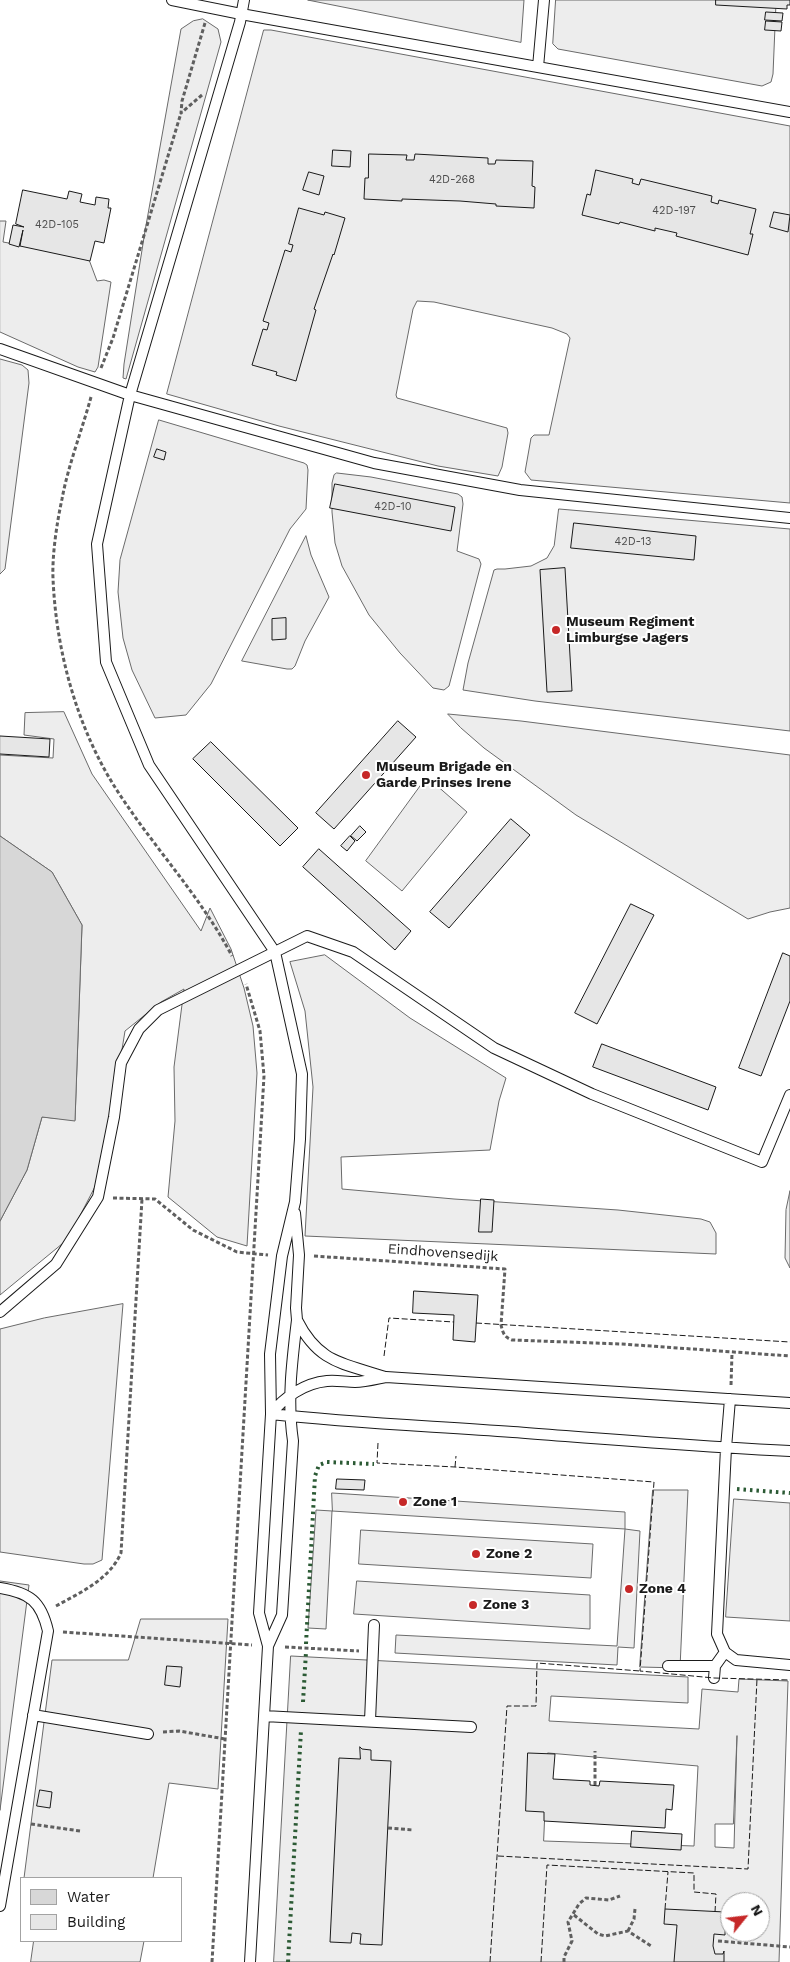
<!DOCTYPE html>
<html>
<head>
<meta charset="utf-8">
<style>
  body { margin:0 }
  #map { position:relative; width:790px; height:1962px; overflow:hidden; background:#fff; font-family:"Work Sans",sans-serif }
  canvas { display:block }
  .legend { position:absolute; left:20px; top:1877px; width:162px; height:65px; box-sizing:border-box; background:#fff; border:1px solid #a3a3a3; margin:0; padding:6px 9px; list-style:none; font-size:15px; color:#1a1a1a }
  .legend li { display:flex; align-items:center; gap:10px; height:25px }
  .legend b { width:25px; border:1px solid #a3a3a3 }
  .north { position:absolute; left:720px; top:1892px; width:50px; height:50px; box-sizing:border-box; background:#fff; border:1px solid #a3a3a3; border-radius:50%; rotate:61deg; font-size:14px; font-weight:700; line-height:20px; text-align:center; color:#1a1a1a }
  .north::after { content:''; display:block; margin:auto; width:18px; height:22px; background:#c62828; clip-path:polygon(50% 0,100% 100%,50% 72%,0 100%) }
</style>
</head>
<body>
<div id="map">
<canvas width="790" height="1962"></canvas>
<ul class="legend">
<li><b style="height:14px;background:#d7d7d7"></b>Water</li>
<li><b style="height:14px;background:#e6e6e6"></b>Building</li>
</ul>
<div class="north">N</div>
</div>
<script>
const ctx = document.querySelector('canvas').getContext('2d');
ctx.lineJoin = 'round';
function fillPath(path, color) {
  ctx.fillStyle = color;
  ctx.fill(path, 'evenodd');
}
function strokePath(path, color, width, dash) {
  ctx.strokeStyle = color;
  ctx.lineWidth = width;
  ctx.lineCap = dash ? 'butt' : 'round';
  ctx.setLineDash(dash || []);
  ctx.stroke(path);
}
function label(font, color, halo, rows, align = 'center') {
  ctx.font = font + ' "Work Sans",sans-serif';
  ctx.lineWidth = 4;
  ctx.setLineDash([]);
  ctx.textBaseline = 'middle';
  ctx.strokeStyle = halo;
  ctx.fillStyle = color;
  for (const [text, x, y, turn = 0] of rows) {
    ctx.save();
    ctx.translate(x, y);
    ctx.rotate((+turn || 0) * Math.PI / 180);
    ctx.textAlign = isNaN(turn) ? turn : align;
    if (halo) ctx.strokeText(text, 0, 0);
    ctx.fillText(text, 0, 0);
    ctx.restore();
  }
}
const built = new Path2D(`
  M308 0H524L521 42Z
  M556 0H790L776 3 773 74 771 82 762 86 558 49 553 44Z
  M203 19 218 29 221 42 126 379 123 378 124 364 145 231 181 29 193 21Z
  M264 30H271L790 126V503L531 480 525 472 531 438 534 435H549L570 338 567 334 552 328 434 302 417 301 413 309 396 395 397 398 507 428 508 433 502 467 498 476 438 466 279 426 167 394Z
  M0 221H6L3 242 88 257 97 281 104 280 111 282 98 367 95 372 78 367 0 332Z
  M0 359 22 365 28 370 29 383 5 569 0 574Z
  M159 420 304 463 307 465 308 470 306 509 290 529 211 684 186 715 155 718 132 670 123 638 118 592 120 560Z
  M337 473 371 477 458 494 462 497 463 504 457 551 479 559 481 564 449 686 444 690 433 688 400 653 369 615 342 566 335 543 332 512V483L334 475Z
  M559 509 790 529V731L535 701 463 690 468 663 494 570 497 569H505L531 566 547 558 554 546Z
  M306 536 311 555 329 597 305 641 295 666 292 669H287L242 661Z
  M64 712 92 774 201 931 210 908 231 949 244 988 253 1026 257 1073 247 1246 217 1237 168 1197 175 1121 174 1067 184 989 161 1002 125 1031 102 1173 68 1239 0 1295V1221L27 1170 42 1117 75 1120 82 925 52 872 0 836V755L53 758 54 739 24 735 25 713Z
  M448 714 521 721 790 755V908L770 912 748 919 576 815 484 748 461 728Z
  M427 777 467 812 402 891 366 861Z
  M325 955 410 1018 506 1078 499 1101 490 1150 341 1157 342 1189 454 1199 618 1210 701 1219 710 1222 716 1233V1254L305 1236 313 1087 305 1011 290 962Z
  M790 1191V1268L785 1258 786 1210Z
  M123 1304 102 1560 93 1564H84L0 1552V1329L44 1318Z
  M653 1490H688L680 1668 640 1667Z
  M332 1493 625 1512V1529L640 1531 634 1648 618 1647 617 1665 395 1653 396 1635 617 1646 625 1529 332 1511 326 1629 308 1628 316 1510 332 1511Z
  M734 1499 790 1503V1621L726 1617Z
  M361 1530 593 1544 591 1578 359 1564Z
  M0 1581 29 1585 0 1810Z
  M357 1581 590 1595V1629L354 1614Z
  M141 1619H228L218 1789 169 1783 153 1878H24L52 1660H128Z
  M291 1656 688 1677V1703L551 1696 549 1721 699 1729 702 1689 738 1692 739 1679 788 1681 779 1962H274ZM737 1736 734 1848 715 1847V1824H733ZM548 1753 698 1766 694 1846 544 1841ZM730 1902H760V1932H730Z
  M34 1941H144L140 1962H31Z`);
const water = new Path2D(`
  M0 836 52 872 82 925 75 1121 42 1117 27 1170 0 1221Z`);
const building = new Path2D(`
  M716 0H790V5H787V9L716 5Z
  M766 12 783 13 782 21 765 20Z
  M766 21 782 22 781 31 765 30Z
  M333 150 351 151 350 167 332 166Z
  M369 154 407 155 406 160H414L415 154 488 158V164H495L496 160 533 161 532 186 535 187 534 208 496 206V204L460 201 402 199V201L364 199 365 178H368Z
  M596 170 633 179 632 183 639 185 641 179 712 196 711 202 718 204 719 200 756 209 750 234H753L748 255 676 236 677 233 655 228V231L620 222 619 224 582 215 587 194 590 195Z
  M309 172 324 176 319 195 303 190Z
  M23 190 67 199 69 191 82 194 80 202 95 205 96 197 109 199 108 208H111L104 243 95 241 90 261 20 246 23 230 19 247 9 244 13 225 24 227 16 224Z
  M299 208 324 215 325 212 345 218 334 255 333 254 314 309 316 310 296 381 276 375 277 372 252 365 263 329 267 330 269 323 263 321 285 250 291 252 293 245 289 244Z
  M774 212 790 215 788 232 770 227Z
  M157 449 166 452 164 460 154 457Z
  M335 484 455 507 451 531 330 508Z
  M574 523 696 536 694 560 571 548Z
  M565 568 572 691 547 692 540 570Z
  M286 618V639L272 640V619Z
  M398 721 416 737 334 829 316 813Z
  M0 736 50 739 49 757 0 754Z
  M211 742 298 828 280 846 193 759Z
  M511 819 530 835 449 928 430 912Z
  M360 826 366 832 357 841 351 836Z
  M350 836 355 841 347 851 341 846Z
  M319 849 411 931 395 950 303 867Z
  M631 904 654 915 597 1024 575 1013Z
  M783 953 790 956V1001L761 1076 739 1068Z
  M602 1044 716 1087 708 1110 593 1067Z
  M481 1199 494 1200 492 1232H479Z
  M414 1291 478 1295 475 1342 453 1340 454 1315 413 1313Z
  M337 1479 365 1480 364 1490 336 1489Z
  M167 1666 182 1667 180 1687 165 1685Z
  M360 1747 362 1749 371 1750V1760L391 1761 382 1945 360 1944 361 1934 352 1933 351 1943 330 1942 339 1758 360 1759Z
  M528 1753 555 1754 553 1779 590 1781V1785L599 1786 600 1781 674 1785 672 1810 666 1809 665 1828 544 1821V1812L526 1811Z
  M40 1790 52 1792 50 1808 37 1806Z
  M632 1831 682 1834 681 1850 631 1847Z
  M726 1903 725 1935 714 1934 713 1946 715 1954H723L724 1951V1962H674L677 1925 664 1924 665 1909 725 1912Z`);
const path = new Path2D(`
  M202 95 181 113 182 101 205 23
  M101 368 113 338 181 113
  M91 397C82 430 68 466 62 499 57 522 52 555 53 578 56 654 79 735 122 798 158 852 202 899 232 956
  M113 1198 155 1199 193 1230 237 1252 268 1255
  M314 1256 505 1269 501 1325C503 1333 504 1337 512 1340L622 1344 790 1356
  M731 1385 732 1353
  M56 1606C81 1592 109 1580 121 1553L142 1199
  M63 1632 252 1645
  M285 1647 359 1651
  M163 1732 179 1731 225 1739
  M595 1785V1751
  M31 1824 80 1831
  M388 1828 413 1830
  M574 1915 598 1934 605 1936 628 1931 651 1946
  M628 1931 634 1919 635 1909
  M718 1941 790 1947
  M212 1962 264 1076 260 1031 246 984
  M564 1962V1957L572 1941 568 1922 579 1904 586 1898 609 1900 620 1896`);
const service = new Path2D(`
  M172 0 241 14 790 112
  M244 0 240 22 130 395 97 544 106 662 149 765 275 952 302 1074 300 1139 295 1202 282 1256 270 1354 271 1414 259 1613 268 1646 250 1962
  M538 67 544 0
  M0 349 130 395 374 463 520 490 790 518
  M0 1312 56 1264 98 1197 114 1117 121 1063 139 1029 158 1010 307 936 353 952 494 1048 592 1094 762 1162 790 1095
  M297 1320C319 1364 344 1363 385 1377
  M730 1399 726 1448 717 1634 725 1652 736 1660 790 1665
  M271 1414C284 1397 305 1383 327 1381 336 1380 346 1382 355 1382 365 1382 376 1379 386 1377L790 1403
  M271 1414C351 1423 432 1426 513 1432 605 1439 698 1447 790 1451
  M0 1588C30 1593 41 1601 48 1631L0 1906
  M268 1646 282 1615 293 1441C287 1401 292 1361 297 1320L296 1308 299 1255 295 1213
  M668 1666H715
  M714 1678 715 1666 725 1652
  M33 1715 148 1734
  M264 1716 471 1727
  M370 1721 374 1625`);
const hedge = new Path2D(`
  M737 1489 790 1493
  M306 1644 315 1476 319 1465 327 1462 374 1464
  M303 1702 306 1652
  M288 1962 301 1730`);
const fence = new Path2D(`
  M476 1323 790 1342
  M384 1356 389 1318 454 1322
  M378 1443 377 1463 455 1467 654 1482 640 1671 714 1678 790 1680
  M455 1467 456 1456
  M498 1856 748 1869 757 1679
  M665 1909 668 1872
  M490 1962 507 1706H536L537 1663 640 1671
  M541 1962 547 1865 694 1873V1892L716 1894 715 1912`);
const markers = [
  [556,630,5,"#c62828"],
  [366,775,5,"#c62828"],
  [403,1502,5,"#c62828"],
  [476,1554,5,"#c62828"],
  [629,1589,5,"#c62828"],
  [473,1605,5,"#c62828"]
];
const numberNames = [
  ["42D-268",452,180],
  ["42D-197",674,211],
  ["42D-105",57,225],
  ["42D-10",393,507],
  ["42D-13",633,542]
];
const poiNames = [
  ["Museum Regiment",566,622],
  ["Limburgse Jagers",566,638],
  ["Museum Brigade en",376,767],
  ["Garde Prinses Irene",376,783],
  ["Zone 1",413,1502],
  ["Zone 2",486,1554],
  ["Zone 4",639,1589],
  ["Zone 3",483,1605]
];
const streetNames = [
  ["Eindhovensedijk",443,1253,4]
];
fillPath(built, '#ededed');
strokePath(built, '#6a6a6a', 1);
fillPath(water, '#d7d7d7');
strokePath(water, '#6a6a6a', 1);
fillPath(building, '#e6e6e6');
strokePath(building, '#1a1a1a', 1);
strokePath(service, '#1a1a1a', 12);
strokePath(path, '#5f5f5f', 3, [4, 2.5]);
strokePath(service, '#fff', 10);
strokePath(hedge, '#2b5a34', 4, [2.5, 4]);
strokePath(fence, '#1a1a1a', 1, [6, 2.5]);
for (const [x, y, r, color] of markers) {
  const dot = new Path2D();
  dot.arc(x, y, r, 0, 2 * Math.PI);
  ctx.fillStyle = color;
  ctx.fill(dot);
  strokePath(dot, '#fff', 2);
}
label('11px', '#4d4d4d', null, numberNames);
label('bold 14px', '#1a1a1a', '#fff', poiNames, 'left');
label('14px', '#1a1a1a', '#fff', streetNames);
</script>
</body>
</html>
